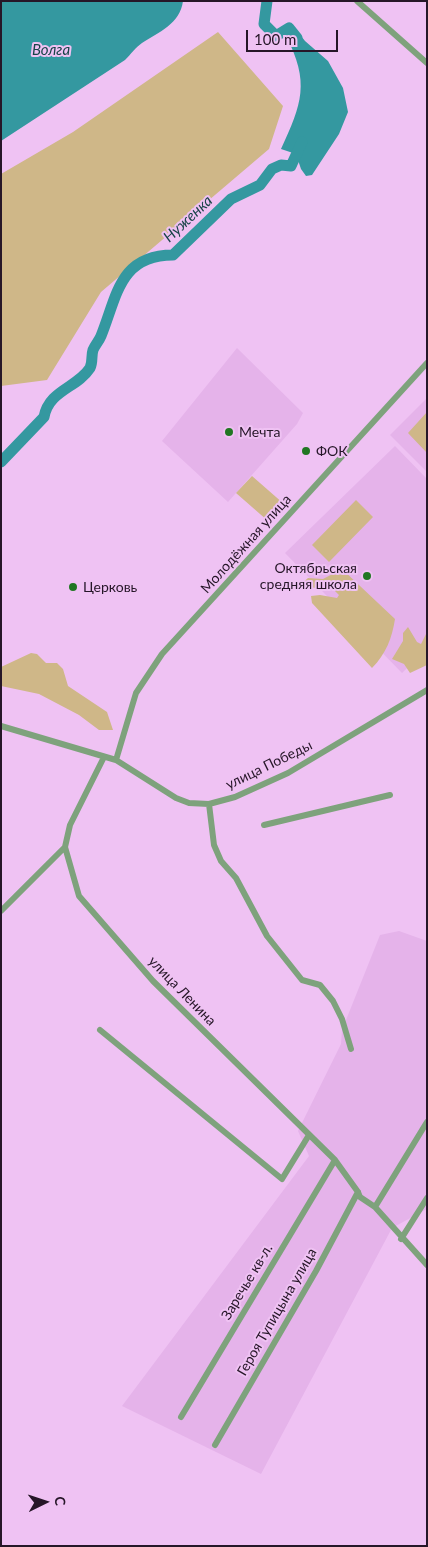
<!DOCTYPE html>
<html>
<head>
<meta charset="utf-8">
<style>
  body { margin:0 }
  #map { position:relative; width:428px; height:1547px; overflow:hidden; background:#efc2f3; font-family:Lato,sans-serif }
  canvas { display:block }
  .frame { position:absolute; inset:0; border:2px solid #261628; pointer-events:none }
  .north { position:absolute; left:20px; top:1477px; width:50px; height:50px; -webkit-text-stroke:4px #efc2f3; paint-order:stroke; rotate:86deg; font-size:14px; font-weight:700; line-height:20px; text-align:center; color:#261628 }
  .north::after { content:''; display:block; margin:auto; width:18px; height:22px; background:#261628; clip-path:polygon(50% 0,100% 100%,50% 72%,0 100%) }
  .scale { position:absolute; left:246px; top:30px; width:92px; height:22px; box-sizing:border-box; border:2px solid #261628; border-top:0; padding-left:6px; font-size:15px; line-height:18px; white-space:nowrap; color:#261628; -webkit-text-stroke:4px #efc2f3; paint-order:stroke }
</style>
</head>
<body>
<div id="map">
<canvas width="428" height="1547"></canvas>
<div class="frame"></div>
<div class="north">С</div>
<div class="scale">100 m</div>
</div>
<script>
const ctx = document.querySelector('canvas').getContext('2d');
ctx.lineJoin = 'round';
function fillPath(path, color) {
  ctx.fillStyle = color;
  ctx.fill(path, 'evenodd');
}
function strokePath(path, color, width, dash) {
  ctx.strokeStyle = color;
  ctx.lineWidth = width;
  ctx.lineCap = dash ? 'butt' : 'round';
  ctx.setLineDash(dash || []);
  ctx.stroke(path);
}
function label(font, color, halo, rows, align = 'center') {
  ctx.font = font + ' Lato,sans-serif';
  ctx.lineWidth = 4;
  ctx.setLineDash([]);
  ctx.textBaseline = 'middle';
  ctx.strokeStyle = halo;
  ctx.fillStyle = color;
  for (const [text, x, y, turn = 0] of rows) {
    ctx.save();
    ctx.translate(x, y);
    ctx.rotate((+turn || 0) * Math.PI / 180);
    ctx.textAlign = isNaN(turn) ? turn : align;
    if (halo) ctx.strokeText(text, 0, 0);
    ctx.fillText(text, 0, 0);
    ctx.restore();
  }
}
const built = new Path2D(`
  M237 348 303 413 297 424 228 502 162 441Z
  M427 398V472L390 435Z
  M395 446 427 479V649L402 673 285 553Z
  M399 931 427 941V1209L392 1228 261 1474 122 1406 309 1156 298 1131 341 1044 342 1030 380 935Z`);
const green = new Path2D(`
  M218 32 283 106 269 149 101 292 47 380 1 386V174L73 132Z
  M427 412V453L408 433Z
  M252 476 284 504 268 521 236 493Z
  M356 500 373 517 329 562 312 545Z
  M342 569 395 619C392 638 386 654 372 668L312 603 311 596 320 595 337 598 339 595 334 590 299 586 308 578 323 579Z
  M408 627 417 642 421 644 427 632V665L410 673 404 664 392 659 403 641V633Z
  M31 653 37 654 46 663H57L63 669 68 686 107 712 113 730H99L79 715 39 694 1 686V667Z`);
const water = new Path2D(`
  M1 1H183C180 24 159 32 142 43 136 47 131 54 125 60L1 141Z
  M294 27 305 41 328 61 343 88 348 112 339 134 312 175 306 176 301 169 296 154 281 149C302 104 310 82 286 36L289 28Z`);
const river = new Path2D(`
  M267 1 264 24 276 36 289 28 297 38
  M1 462 44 417C49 390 77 388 90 368 93 362 91 356 93 350 95 345 99 341 101 336 117 297 119 255 173 255L231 199 260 185 272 169 281 165 291 166 302 142`);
const minor = new Path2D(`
  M357 1 427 63
  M1 726 116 760 176 798 189 803 209 804 235 797 288 773 427 690
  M104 757 70 825 65 847 79 896 153 981 335 1160 358 1192 360 1197 375 1207 427 1265
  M116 760 136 693 162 654 427 363
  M209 804 214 845 221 861 236 878 267 936 302 980 320 985 333 1001 342 1019 351 1049
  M264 825 390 795
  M1 911 65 847
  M100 1030 282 1179 309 1135
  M375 1207 427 1122
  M401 1239 427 1198
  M181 1417 335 1160
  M215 1445 316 1271 358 1192`);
const markers = [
  [229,432,5,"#207622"],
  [306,451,5,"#207622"],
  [367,576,5,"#207622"],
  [73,587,5,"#207622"]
];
const poiNames = [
  ["Мечта",239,432],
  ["ФОК",316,451],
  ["Октябрьская",357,568,"right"],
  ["средняя школа",357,584,"right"],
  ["Церковь",83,587]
];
const streetNames = [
  ["Молодёжная улица",246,544,-48],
  ["улица Победы",269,765,-26],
  ["улица Ленина",182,991,46],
  ["Заречье кв-л.",247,1282,-59],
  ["Героя Тупицына улица",277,1312,-60]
];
const waterNames = [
  ["Волга",51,50],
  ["Нуженка",188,219,-43]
];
fillPath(built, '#e5b3ea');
fillPath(green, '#cfb788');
fillPath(water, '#3498a0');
strokePath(river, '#3498a0', 11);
strokePath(minor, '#7ea27c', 6);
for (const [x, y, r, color] of markers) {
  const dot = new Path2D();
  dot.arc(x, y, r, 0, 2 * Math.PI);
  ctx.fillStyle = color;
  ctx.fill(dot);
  strokePath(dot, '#efc2f3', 2);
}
label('14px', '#261628', '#efc2f3', poiNames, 'left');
label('14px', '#261628', '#efc2f3', streetNames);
label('italic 15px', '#184448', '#efc2f3', waterNames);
</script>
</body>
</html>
